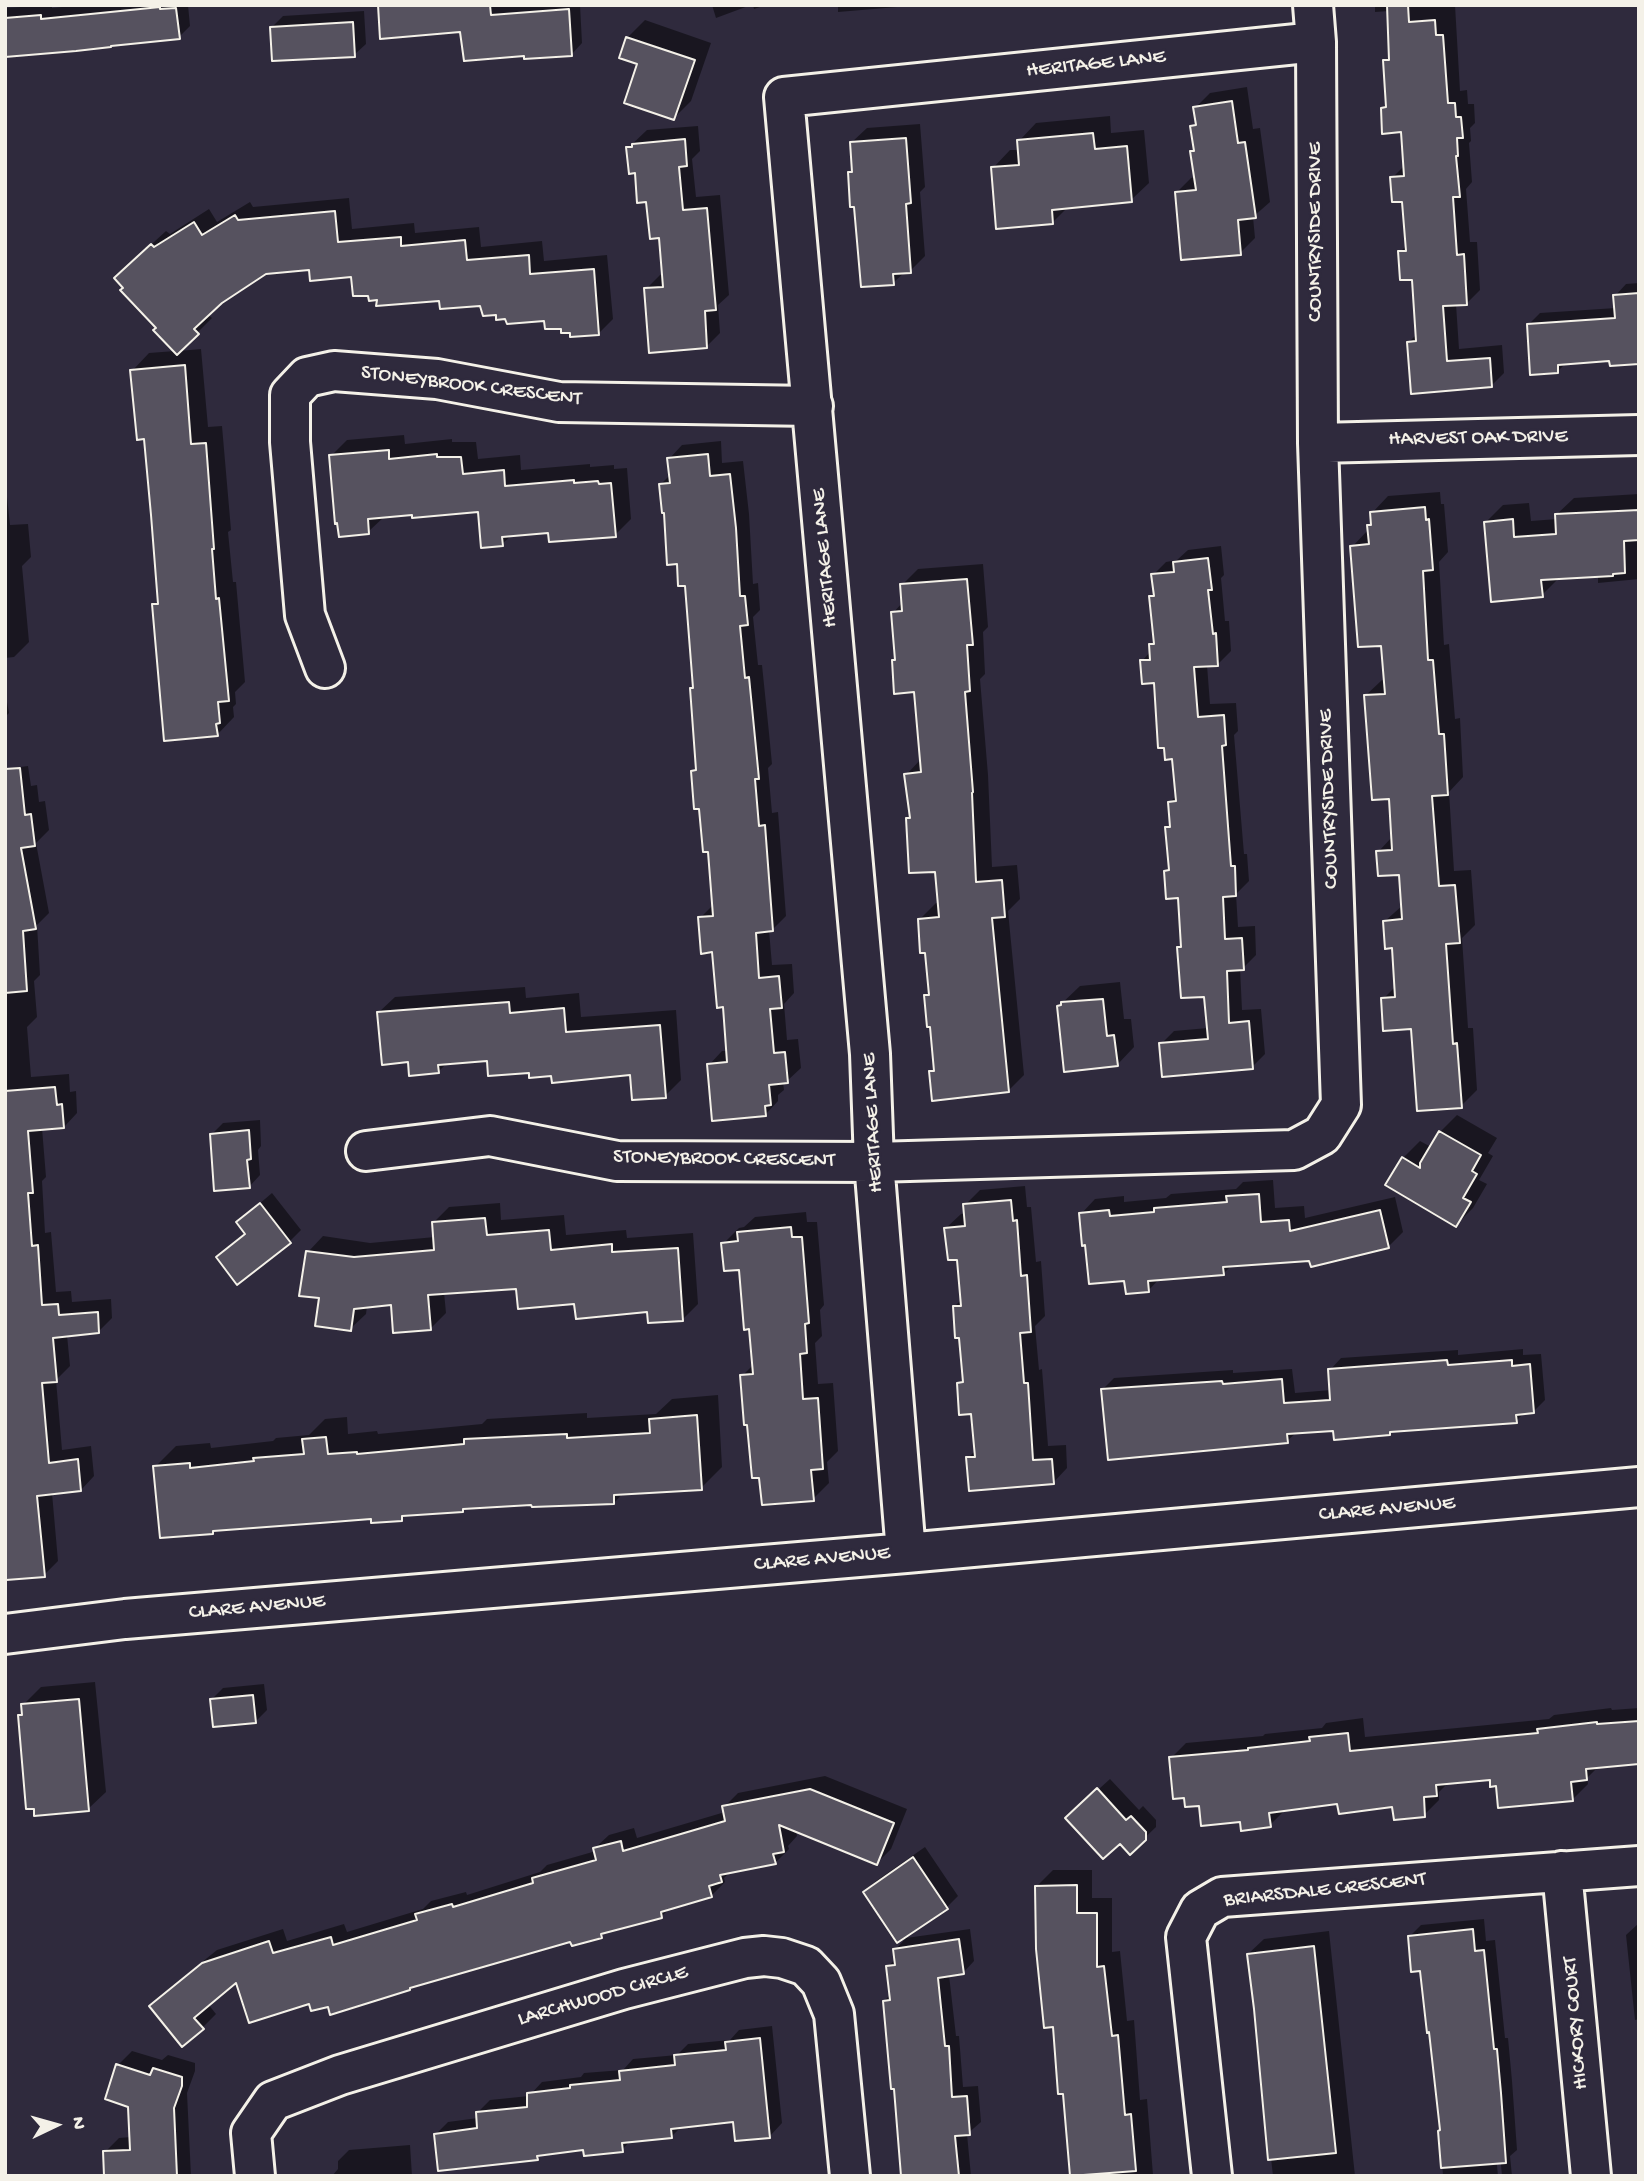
<!DOCTYPE html>
<html>
<head>
<meta charset="utf-8">
<style>
  body { margin:0 }
  #map { position:relative; width:1644px; height:2181px; overflow:hidden; background:#2f2a3d; font-family:"Gochi Hand",sans-serif }
  canvas { display:block }
  .frame { position:absolute; inset:0; border:7px solid #f4f1e8; pointer-events:none }
  .north { position:absolute; left:21px; top:2090px; width:70px; height:70px; -webkit-text-stroke:5px #2f2a3d; paint-order:stroke; rotate:85deg; font-size:19px; font-weight:700; line-height:28px; text-align:center; color:#f4f1e8 }
  .north::after { content:''; display:block; margin:auto; width:24px; height:32px; background:#f4f1e8; clip-path:polygon(50% 0,100% 100%,50% 72%,0 100%) }
</style>
</head>
<body>
<div id="map">
<canvas width="1644" height="2181"></canvas>
<div class="frame"></div>
<div class="north">N</div>
</div>
<script>
const ctx = document.querySelector('canvas').getContext('2d');
ctx.lineJoin = 'round';
function fillPath(path, color) {
  ctx.fillStyle = color;
  ctx.fill(path, 'evenodd');
}
function strokePath(path, color, width, dash) {
  ctx.strokeStyle = color;
  ctx.lineWidth = width;
  ctx.lineCap = dash ? 'butt' : 'round';
  ctx.setLineDash(dash || []);
  ctx.stroke(path);
}
function label(font, color, halo, rows, align = 'center') {
  ctx.font = font + ' "Gochi Hand",sans-serif';
  ctx.lineWidth = 5;
  ctx.setLineDash([]);
  ctx.textBaseline = 'middle';
  ctx.strokeStyle = halo;
  ctx.fillStyle = color;
  for (const [text, x, y, turn = 0] of rows) {
    ctx.save();
    ctx.translate(x, y);
    ctx.rotate((+turn || 0) * Math.PI / 180);
    ctx.textAlign = isNaN(turn) ? turn : align;
    if (halo) ctx.strokeText(text, 0, 0);
    ctx.fillText(text, 0, 0);
    ctx.restore();
  }
}
const shadow = new Path2D(`
  M52 5V8L82 5H188L190 26 179 37 5 55V8Z
  M379 5H580L582 43 571 55 525 54 462 30Z
  M712 5H751L716 18Z
  M753 5H766L754 9Z
  M838 5H921L838 12Z
  M1375 5H1455L1460 91 1467 90 1468 104H1474L1475 123 1470 128 1471 141 1469 143 1472 182 1466 189 1470 242H1477L1480 290 1467 303 1456 304 1459 349 1502 345 1504 373 1491 386 1409 342 1417 334 1414 278 1400 252 1407 245 1404 200 1392 178 1405 165 1402 131 1382 108 1387 103 1385 61 1391 55 1389 11 1375 12Z
  M364 11 366 44 354 55 272 27 283 16Z
  M645 20 711 43 691 101 674 118 640 63 627 38Z
  M1247 87 1253 129 1260 128 1270 202 1253 217 1255 238 1240 253 1176 193 1191 178 1196 177 1192 152 1195 149 1192 127 1197 122 1195 108 1210 93Z
  M1110 116 1111 133 1144 130 1149 183 1131 200 1069 206 1052 223 993 168 1010 150H1019V141L1036 123Z
  M920 124 925 187 920 192 925 256 910 271 905 272 893 283 855 205 850 173 854 169 852 142 867 128Z
  M698 126 700 151 692 159 696 197 720 195 729 295 718 305 720 333 706 347 646 289 660 275H664L660 237 628 148 647 130Z
  M349 198 352 229 414 223 415 233 479 227 481 247 542 241 544 261 607 255 613 319 599 333 572 331 546 319 506 317 482 304 441 299 379 298 353 276 311 268 265 273 221 301 207 314 212 318 179 351 201 349 208 427 222 426 231 530 228 532 233 582H236L245 682 235 692 236 704 233 707 234 717 217 735 154 605 160 599 145 437 132 371 149 353 175 351 158 328 130 264 166 231 170 234 209 209 217 222 250 202 253 207Z
  M1639 283V362L1611 359 1567 362 1558 371 1529 324 1540 313 1616 308 1615 296 1626 284Z
  M404 435 405 444 452 439V442H476L478 459 520 455 521 470 590 464V467L614 465V469L627 468 631 519 615 535 550 532 512 535 502 544 480 510 385 516 368 532 331 456 347 440Z
  M721 441 722 463 743 461 749 514 753 584 758 583 760 610 753 617 758 665H762L769 733 772 764 768 768 772 813 778 812 786 916 773 929 769 930 772 965 792 964 794 993 784 1004 787 1040 798 1039 801 1068 787 1081 783 1082 784 1090 778 1095V1101L765 1115 709 1065 722 1051H728L725 1005 714 950 700 918 714 904 709 850 692 771 697 767 692 689 695 685 687 584 678 563 660 485 670 475 669 459 682 445Z
  M1440 492 1441 504H1444L1448 552 1439 562 1444 645 1449 644 1455 719 1460 718 1463 777 1449 792 1454 871 1471 870 1475 925 1462 938 1468 1028H1473L1477 1090 1461 1106 1413 1027 1383 999 1396 986 1394 947 1385 921 1403 905 1401 873 1378 852 1393 836 1390 797 1365 696 1382 680H1385L1382 644 1352 547 1368 530 1373 522 1372 513 1388 496Z
  M1639 494V579L1598 583V575L1560 577 1542 595 1486 522 1503 505 1529 503 1531 521 1557 519 1556 515 1574 498Z
  M5 497H7L10 525 28 524 31 557 22 566 29 642 14 657 5 658Z
  M1221 546 1224 575 1221 578 1225 621H1229L1231 651 1218 664 1207 665 1210 704 1236 703 1238 731 1234 735 1244 854H1247L1249 881 1236 894 1238 927 1255 926 1256 955 1243 968H1240L1242 1010 1261 1009 1265 1054 1252 1067 1161 1044 1174 1031 1208 1028 1206 995 1179 948 1183 945 1180 897 1166 871 1170 867 1167 828 1172 823 1170 802 1177 795 1174 757 1156 681 1142 661 1151 651V645L1155 641 1150 597 1155 592 1153 575 1166 562 1177 560 1188 550Z
  M983 564 988 627 983 632 985 674 980 679 988 775 992 867 1017 865 1020 899 1008 911 1024 1075 1008 1091 931 1072 936 1067 931 1025 925 996 930 991 927 951 920 919 936 903H939L937 870 908 819 911 816 906 775 921 759 915 690 894 660 897 658 893 613 903 602 902 585 918 569Z
  M5 691 9 713 6 716 5 725Z
  M28 766 31 786 37 785 39 802 45 801 49 830 36 843 49 913 37 925 40 975 34 981 37 1017 27 1027 31 1077 69 1074 70 1092 76 1091 77 1113 64 1127 42 1128 46 1177 42 1181 45 1233 51 1232 56 1292 71 1291 72 1302 111 1299 112 1318 98 1332 67 1335 70 1366 56 1380 62 1450 91 1446 94 1476 81 1490 52 1493 58 1561 44 1575 8 1578 5 1539V769Z
  M1120 982 1124 1019H1131L1134 1047 1117 1065 1059 1006 1080 986Z
  M525 987 526 998 579 993 581 1017 676 1010 681 1080 665 1096 632 1074H553L530 1071 488 1059 448 1062 438 1072 409 1060 379 1012 395 997Z
  M1457 1115 1497 1138 1488 1153 1493 1156 1479 1180 1487 1184 1473 1208 1456 1225 1403 1158 1420 1141 1431 1147 1440 1132Z
  M260 1120 261 1146 258 1150 260 1175 249 1187 212 1134 223 1123Z
  M1273 1180 1275 1208 1304 1206 1305 1218 1395 1197 1403 1232 1388 1247 1311 1259 1232 1265 1223 1274 1160 1278 1148 1291 1126 1279 1081 1214 1095 1199 1124 1196V1202L1166 1198 1171 1194 1236 1189 1243 1182Z
  M1025 1186 1027 1207H1031L1036 1262 1041 1261 1045 1316 1035 1326 1039 1370 1042 1369 1048 1446 1066 1445 1067 1468 1053 1483 968 1458 976 1450 973 1412 959 1384 965 1378 961 1336 954 1307 962 1299 958 1258 946 1228 961 1214 966 1213 965 1205 980 1190Z
  M272 1193 301 1230 290 1241 238 1282 247 1233 238 1222Z
  M500 1203 501 1220 564 1215 566 1235 626 1230 627 1238 693 1233 698 1304 683 1319 649 1310 576 1302 518 1287 444 1292 446 1313 431 1328 393 1303 367 1306 366 1314 350 1329 321 1297 308 1252 323 1236 370 1243 435 1237 434 1222 449 1207Z
  M806 1212 807 1222H817L824 1305 820 1310 822 1336 815 1343 818 1384 833 1383 838 1451 827 1462 829 1483 813 1499 742 1376 754 1364 740 1268 723 1244 739 1228 744 1227 755 1217Z
  M1523 1349V1355L1541 1354 1545 1400 1533 1412H1525L1516 1421 1393 1430 1389 1434 1335 1429 1297 1432 1287 1441 1103 1389 1114 1378 1233 1370V1373L1292 1369 1295 1393 1331 1390 1330 1370 1341 1358 1458 1350V1355Z
  M718 1395 722 1467 701 1488 623 1493 614 1503H533L465 1507 462 1510 406 1514 402 1519 373 1517 215 1529 212 1532 155 1467 176 1446 210 1443 211 1448 273 1441 276 1438 309 1435 325 1419 347 1417 348 1434 377 1431 378 1434 482 1424 487 1419 587 1413V1418L656 1414 672 1399Z
  M95 1682 106 1792 88 1809 35 1807 20 1716 24 1712 23 1705 41 1687Z
  M264 1684 267 1710 256 1721 212 1699 223 1688Z
  M1611 1708 1612 1710 1639 1708V1762L1599 1766 1587 1778 1588 1784 1573 1799 1498 1784 1491 1778 1449 1782 1439 1792V1800L1424 1815 1394 1805 1339 1802 1285 1810 1270 1825 1242 1820 1201 1804 1171 1758 1186 1743 1263 1736 1265 1734 1322 1728 1326 1723 1363 1718 1365 1737 1549 1719 1554 1715Z
  M825 1776 907 1809 891 1849 877 1863 796 1830 797 1836 788 1846 789 1849 775 1863 730 1872 724 1878 725 1882 711 1896 670 1908 661 1917 606 1931 601 1936 572 1940 329 2005 310 2002 237 1980 208 2004 216 2014 202 2028 151 2006 165 1992 217 1950 283 1929 287 1941 344 1924 347 1932 423 1909 431 1901 466 1892 467 1895 540 1872 547 1865 596 1851 595 1848 609 1835 634 1828 637 1838 725 1812 724 1807 738 1793Z
  M1110 1779 1139 1810 1143 1806 1156 1820V1827L1130 1852 1079 1807Z
  M925 1847 958 1896 946 1908 865 1892 876 1881Z
  M1053 1870H1092V1898H1112V1952L1120 1951 1127 2021 1134 2020 1140 2100 1147 2099 1153 2175 1155 2176H1072L1065 2092 1054 2025 1037 1886Z
  M1484 1919 1486 1941 1495 1940 1505 2038H1508L1512 2081 1517 2150 1510 2156 1512 2176H1502L1500 2154 1496 2155 1498 2176H1443L1440 2131 1441 2130 1421 1969 1409 1937 1421 1925Z
  M1638 1924 1639 2019 1635 2020 1626 1935Z
  M970 1929 974 1961 963 1973 949 1975 956 2036H959L963 2087 978 2086 981 2122 967 2134 971 2176H903L895 2087 884 2001 891 1994 888 1967 896 1958 895 1950 906 1938Z
  M1329 1931 1355 2176H1273L1248 1954 1264 1939Z
  M772 2026 782 2123 770 2136 735 2120 682 2126 671 2137 631 2140 622 2150 585 2148 542 2154 537 2158 436 2134 448 2122 478 2118V2112L490 2100 529 2096 542 2082 581 2077 584 2073 623 2070 633 2059 677 2055 688 2044 730 2040 739 2030Z
  M132 2051 162 2060 168 2055 195 2063V2071L187 2093 191 2176H106L105 2152 119 2138 131 2137 130 2105 107 2098 118 2065Z
  M410 2145 412 2176H332L338 2169V2161L349 2150Z`);
const building = new Path2D(`
  M378 5H490L491 15 569 9 572 56 524 59V56L464 61 460 32 380 39Z
  M1387 5H1408L1409 22 1435 20 1436 35H1443L1448 103H1455L1456 117H1461L1463 138H1457L1458 156H1456L1460 197H1453L1457 255 1464 254 1467 305 1443 306 1447 361 1490 358 1492 387 1411 394 1407 342 1416 341 1412 280H1400L1398 251H1406L1402 202H1392L1390 177 1404 176 1401 132 1382 134 1381 108 1386 107 1383 60H1389Z
  M160 7V9L176 8 180 39 111 46V47L76 51 5 57V18L41 15V19Z
  M353 22 355 57 272 61 270 27Z
  M626 37 695 60 674 120 624 103 637 64 619 58Z
  M1232 101 1238 143 1245 142 1256 218 1238 220 1241 255 1181 260 1175 192 1196 190 1190 151H1194L1190 126 1196 125 1193 107Z
  M1093 133 1095 149 1127 146 1132 202 1052 210 1053 224 996 229 991 167 1019 165 1017 140Z
  M906 138 911 203 906 204 911 273 893 274 894 285 861 287 854 207H850L848 172H852L850 142Z
  M685 139 687 166 679 167 683 210 707 208 716 310 705 311 707 348 649 353 644 288 663 287 659 238 650 239 646 202 637 203 635 173 629 174 626 147H632V144Z
  M335 211 338 242 401 237V246L465 240 467 260 529 255 530 274 594 269 599 335 570 337V333H561V329H545L544 321 507 324 505 319 496 320V315L483 316 480 306 440 309 439 301 376 306 377 300 369 301 368 296H353L351 277 310 281 309 270 266 274 222 303 194 329 199 334 177 355 153 330 156 328 120 290 123 288 114 278 151 244 154 247 194 222 202 235 235 215 238 220Z
  M1639 293V364L1610 366 1609 361 1558 365V373L1530 375 1527 324 1615 318 1613 295Z
  M185 365 191 444 206 443 214 549H212L216 599 219 598 229 701 218 702 220 723 216 724 218 736 164 741 152 604H158L151 515 144 439 137 440 130 370Z
  M389 450V459L437 454V457H461L463 474 504 470 505 486 574 480V483L598 481 599 484 611 483 616 537 549 542 548 533 502 537 503 546 481 548 478 512 412 518V515L368 519 369 534 339 537 337 523 335 524 329 455Z
  M708 454 710 476 730 474 736 528 740 596H745L748 625 740 626 745 678 749 677 756 748 759 779H755L759 826 765 825 773 931 756 933 759 978 779 976 782 1008 770 1009 774 1053 785 1052 788 1083 769 1085 771 1105 765 1106 766 1116 712 1121 707 1064 727 1062 723 1007 717 1008 712 952 701 954 698 917 713 916 708 852H703L699 809H694L691 771 696 770 690 688H693L685 586H678L677 564 667 565 664 513H662L659 484 670 483 667 458Z
  M1425 507 1426 520 1429 519 1433 570 1423 571 1428 660H1433L1439 734H1444L1448 795 1432 796 1439 886 1455 885 1460 943 1446 944 1453 1044 1457 1043 1462 1108 1417 1111 1411 1029 1383 1031 1381 998 1395 997 1392 948 1385 949 1383 921 1402 919 1399 875 1378 876 1376 851 1392 850 1389 799 1372 800 1364 695 1385 694 1381 646 1358 647 1350 546 1369 544 1367 525H1371L1370 512Z
  M1639 510V540L1624 541 1625 573 1613 574V576L1541 580 1543 597 1491 602 1484 522 1513 519 1514 537 1556 534 1555 514Z
  M1208 558 1212 590H1208L1213 634 1216 633 1218 666 1194 667 1198 717 1224 715 1226 745 1222 746 1231 866H1235L1236 896 1223 897 1225 939 1242 938 1244 970 1227 971 1229 1023 1249 1021 1253 1069 1162 1077 1159 1043 1208 1039 1204 997 1181 998 1177 947H1181L1178 898 1166 899 1164 871 1169 870 1165 827H1170L1168 802 1176 801 1172 759 1165 760 1164 748H1158L1154 683 1142 684 1140 660H1150L1149 644H1154L1149 596H1154L1151 574 1174 572 1173 562Z
  M967 579 973 645H967L970 691 965 692 973 792 972 793 976 882 1002 880 1005 917 992 918 1009 1092 932 1101 929 1071H934L930 1027H927L924 995H929L925 953H920L918 919 939 917 935 872 909 873 906 818H910L904 774 921 772 914 692 894 694 892 660H895L891 612 902 611 900 584Z
  M20 768 25 815 31 814 35 846 21 848 36 929 23 931 27 991 5 993V769Z
  M1103 999 1107 1036 1114 1035 1118 1066 1064 1072 1057 1006 1061 1005V1002Z
  M509 1002 510 1013 564 1008 566 1032 660 1025 666 1098 632 1100 630 1075 552 1083 551 1076 529 1078V1073L488 1076 487 1061 438 1065 439 1073 409 1076 408 1062 382 1065 377 1012Z
  M55 1087 57 1105 62 1104 64 1128 28 1131 33 1193H28L32 1246 38 1245 42 1305 58 1304 59 1315 98 1312 99 1333 53 1338 57 1382 42 1383 49 1463 78 1459 81 1491 37 1496 45 1577 6 1580 5 1091Z
  M249 1130 251 1159 247 1160 250 1188 214 1191 210 1134Z
  M1439 1131 1481 1155 1472 1171 1477 1174 1463 1198 1471 1202 1456 1227 1385 1185 1402 1157 1420 1168V1163Z
  M1259 1194 1261 1222 1289 1220 1290 1231 1380 1210 1389 1248 1311 1267 1309 1261 1223 1267 1224 1275 1148 1281 1149 1292 1126 1294 1124 1281 1089 1284 1085 1245 1082 1246 1079 1213 1109 1210 1110 1216 1154 1212V1208L1227 1202 1226 1196Z
  M1011 1200 1013 1221 1017 1220 1021 1276 1027 1275 1031 1332 1020 1333 1024 1383H1028L1033 1460 1052 1459 1054 1484 969 1491 966 1457H975L971 1414 959 1415 957 1383 963 1382 959 1338H955L953 1306H961L957 1260H948L944 1228 965 1226 963 1204Z
  M260 1203 291 1243 237 1285 216 1257 245 1234 236 1222Z
  M485 1218 487 1235 549 1230 551 1250 612 1244V1252L678 1248 683 1321 648 1323 647 1312 576 1319 574 1304 518 1309 516 1289 428 1295 431 1330 393 1333 391 1305 354 1309 351 1331 315 1326 319 1298 299 1296 306 1251 354 1257 434 1250 432 1222Z
  M791 1227 792 1237H802L809 1323 805 1324 807 1353 800 1354 803 1399 818 1398 823 1469 811 1470 814 1501 762 1505 759 1478H752L747 1425H744L740 1375 753 1374 749 1329 744 1330 739 1270 724 1271 721 1243 738 1241 737 1232Z
  M1447 1360 1448 1365 1512 1360V1366L1530 1364 1534 1413 1516 1415 1517 1423 1390 1432V1435L1334 1440 1333 1431 1287 1434 1288 1443 1108 1460 1101 1389 1222 1381 1223 1384 1282 1379 1284 1403 1330 1400 1328 1369Z
  M697 1415 702 1490 614 1495V1504L532 1507 531 1505 463 1509V1512L402 1516V1521L371 1523V1519L320 1523 213 1531V1534L160 1538 153 1466 190 1463V1468L254 1461 253 1458 304 1454 302 1439 326 1437 328 1454 357 1452V1454L464 1444V1439L567 1434V1438L650 1433 649 1419Z
  M253 1695 256 1723 213 1727 210 1699Z
  M79 1699 89 1811 34 1816V1809H26L18 1715H22L21 1704Z
  M1639 1721V1764L1586 1769 1587 1780 1571 1782 1573 1801 1498 1808 1496 1786 1490 1787V1780L1436 1785 1437 1796 1424 1797 1425 1817 1394 1820 1392 1807 1339 1814 1337 1804 1269 1813 1271 1827 1241 1831 1240 1822 1201 1826 1199 1806 1185 1807 1184 1798 1173 1799 1169 1757 1248 1750V1748L1310 1741 1309 1737 1348 1733 1350 1751 1538 1733 1537 1729 1597 1722V1724Z
  M1097 1788 1126 1820 1131 1816 1146 1832V1840L1130 1855 1120 1844 1103 1859 1065 1818Z
  M810 1789 894 1823 877 1865 779 1825 784 1852 773 1854 776 1864 720 1875 722 1882 709 1886 712 1897 661 1912 662 1918 601 1934 602 1938 572 1946 570 1942 410 1988V1990L330 2015 328 2007 311 2011 309 2004 249 2023 236 1983 194 2018 204 2029 182 2047 149 2006 202 1963 269 1941 273 1953 331 1937 333 1945 417 1920 415 1914 452 1904 453 1907 533 1883 532 1878 596 1860 593 1848 621 1841 623 1851 725 1821 722 1806Z
  M913 1857 948 1909 897 1943 863 1892Z
  M1077 1885V1913H1097V1967L1104 1966 1112 2036 1118 2035 1125 2115 1131 2114 1136 2171 1070 2176 1063 2094H1058L1053 2027 1044 2028 1036 1949 1035 1886Z
  M1473 1929 1475 1951 1484 1950 1494 2049H1497L1501 2093 1506 2163 1441 2168 1438 2131 1440 2130 1429 2032 1427 2033 1420 1971 1411 1972 1408 1936Z
  M959 1939 964 1974 938 1978 945 2046H949L952 2097 967 2096 970 2135 955 2136 959 2176H901L894 2089H891L883 2001 890 2000 886 1966 895 1965 893 1949Z
  M1314 1946 1336 2153 1268 2160 1254 2009 1247 1954Z
  M760 2038 770 2138 735 2141 733 2122 671 2129 672 2138 622 2143 623 2152 584 2156 583 2150 537 2156 538 2160 438 2171 434 2134 477 2128 476 2112 527 2107V2093L570 2088V2085L620 2080 619 2071 675 2065 674 2055 726 2050 725 2042Z
  M116 2064 150 2075 153 2068 182 2077V2086L174 2108 177 2176H104L103 2151 130 2150 128 2107 105 2099Z`);
const minor = new Path2D(`
  M1318 443 1639 435
  M325 668 305 615 290 442V395L307 377 334 371 437 379 559 402 813 406
  M366 1151 490 1136 617 1161 874 1162 1294 1150 1322 1135 1341 1105 1318 443 1316 42 1313 5
  M906 1553 874 1162 870 1054 784 97 1316 42
  M5 1634 125 1619 906 1553 1639 1487
  M1562 1871 1591 2176
  M255 2176 251 2133 273 2101 340 2075 624 1989 745 1958 764 1956 782 1958 806 1966 821 1982 834 2014 850 2176
  M1212 2176 1186 1937 1200 1910 1222 1897 1639 1866`);
const streetNames = [
  ["HERITAGE LANE",1096,65,-6],
  ["COUNTRYSIDE DRIVE",1317,232,-90],
  ["STONEYBROOK CRESCENT",471,387,7],
  ["HARVEST OAK DRIVE",1478,439,-1],
  ["HERITAGE LANE",826,558,-95],
  ["COUNTRYSIDE DRIVE",1330,799,-92],
  ["HERITAGE LANE",874,1123,-93],
  ["STONEYBROOK CRESCENT",724,1160,1],
  ["CLARE AVENUE",1387,1510,-5],
  ["CLARE AVENUE",822,1560,-5],
  ["CLARE AVENUE",257,1608,-5],
  ["BRIARSDALE CRESCENT",1325,1891,-6],
  ["LARCHWOOD CIRCLE",603,1997,-16],
  ["HICKORY COURT",1577,2023,-95]
];
fillPath(shadow, '#0007');
fillPath(building, '#56525f');
strokePath(building, '#f4f1e8', 2);
strokePath(minor, '#f4f1e8', 44);
strokePath(minor, '#2f2a3d', 38);
label('21px', '#f4f1e8', '#2f2a3d', streetNames);
</script>
</body>
</html>
